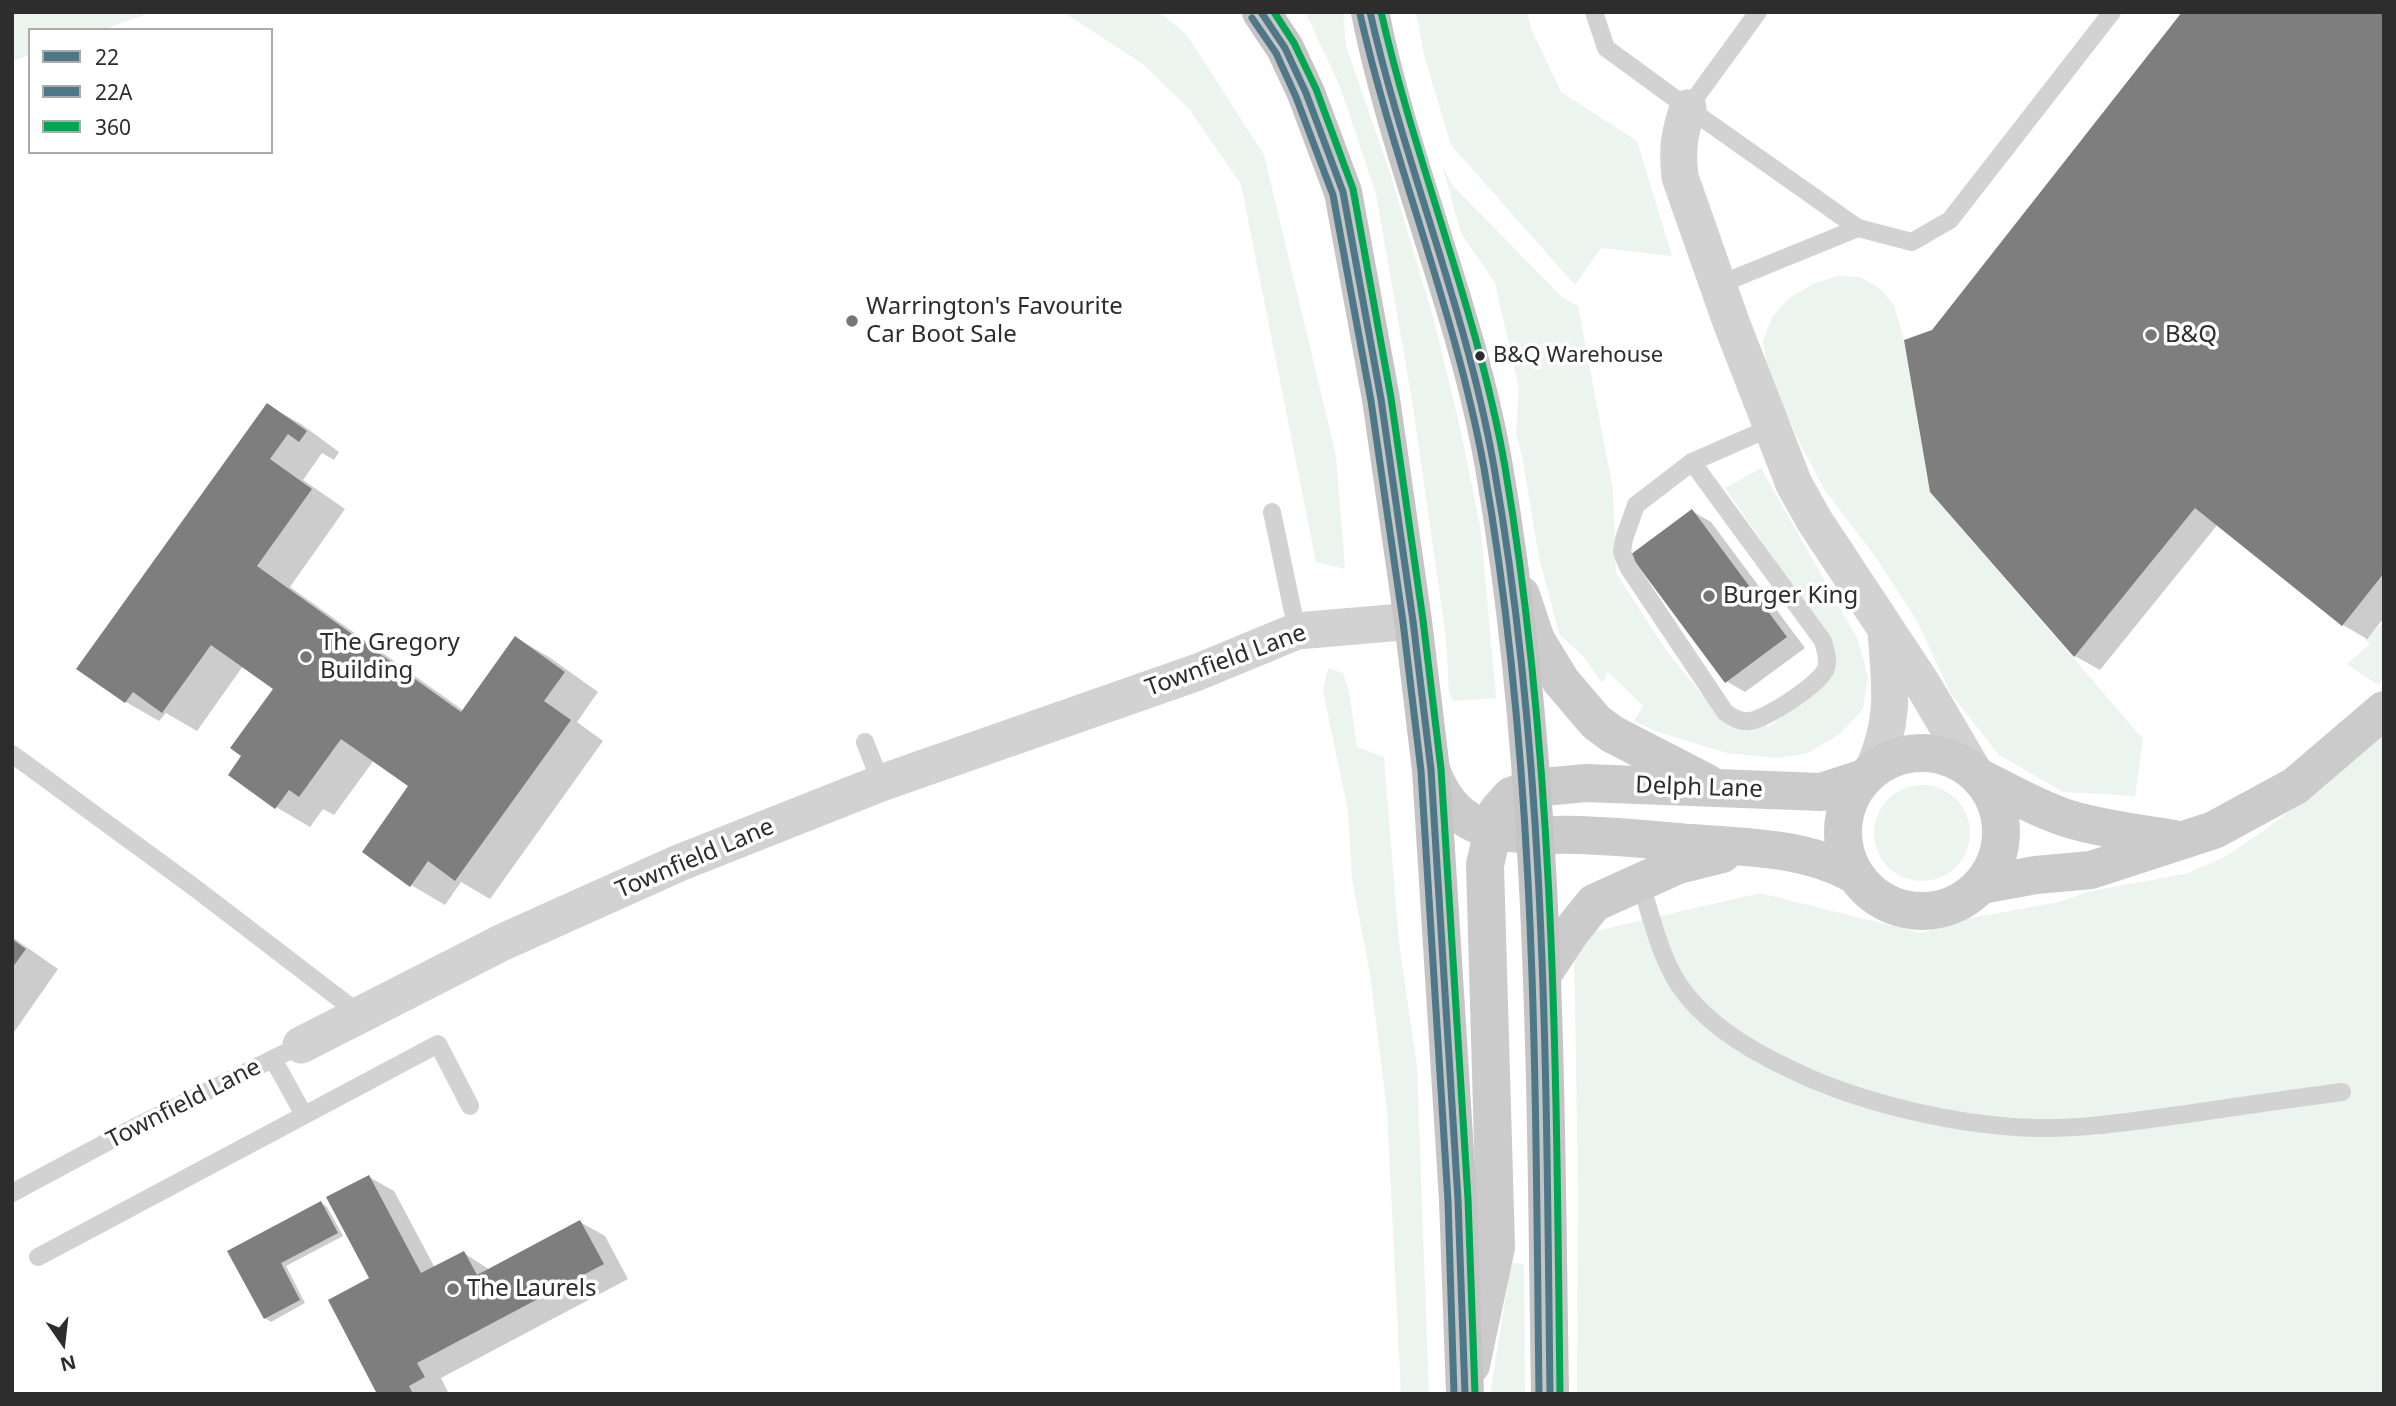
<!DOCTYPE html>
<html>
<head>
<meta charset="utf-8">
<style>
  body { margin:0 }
  #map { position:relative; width:2396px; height:1406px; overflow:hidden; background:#fff; font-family:"Noto Sans",sans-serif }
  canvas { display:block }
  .frame { position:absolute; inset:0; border:14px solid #2d2d2d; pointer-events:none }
  .legend { position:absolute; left:28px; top:28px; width:245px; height:126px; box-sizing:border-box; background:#fff; border:2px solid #ababab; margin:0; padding:9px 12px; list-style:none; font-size:21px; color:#2d2d2d }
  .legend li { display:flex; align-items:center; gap:14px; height:35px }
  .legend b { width:35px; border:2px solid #ababab }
  .north { position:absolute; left:28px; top:1308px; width:70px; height:70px; -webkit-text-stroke:5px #fff; paint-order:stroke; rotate:166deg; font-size:19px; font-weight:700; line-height:28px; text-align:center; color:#2d2d2d }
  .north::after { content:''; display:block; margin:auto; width:24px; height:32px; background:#2d2d2d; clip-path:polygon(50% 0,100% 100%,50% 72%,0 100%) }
</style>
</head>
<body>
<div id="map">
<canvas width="2396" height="1406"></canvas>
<div class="frame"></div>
<ul class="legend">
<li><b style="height:9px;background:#4e7888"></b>22</li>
<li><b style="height:9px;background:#4e7888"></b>22A</li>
<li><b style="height:9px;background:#00a651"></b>360</li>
</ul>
<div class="north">N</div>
</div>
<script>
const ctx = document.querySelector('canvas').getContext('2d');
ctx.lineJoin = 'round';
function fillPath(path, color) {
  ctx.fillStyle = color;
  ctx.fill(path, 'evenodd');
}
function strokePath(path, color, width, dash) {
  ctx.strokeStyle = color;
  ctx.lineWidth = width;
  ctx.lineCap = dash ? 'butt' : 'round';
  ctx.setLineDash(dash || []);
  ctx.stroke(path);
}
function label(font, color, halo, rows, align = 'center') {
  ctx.font = font + ' "Noto Sans",sans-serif';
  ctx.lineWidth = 7;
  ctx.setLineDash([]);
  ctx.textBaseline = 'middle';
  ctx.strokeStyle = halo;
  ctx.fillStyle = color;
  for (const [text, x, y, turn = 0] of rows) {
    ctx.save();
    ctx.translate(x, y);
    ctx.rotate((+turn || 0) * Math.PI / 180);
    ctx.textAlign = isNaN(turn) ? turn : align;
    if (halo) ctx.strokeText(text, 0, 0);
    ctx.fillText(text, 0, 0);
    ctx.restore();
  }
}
const green = new Path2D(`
  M12 12H152L102 30H30V55L12 61Z
  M1063 12H1159L1187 35 1264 155 1336 456 1345 569 1316 562 1241 184 1189 109 1143 64Z
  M1305 12H1343L1346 46 1390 173 1435 324 1460 428 1481 531 1496 698 1453 701 1449 692 1446 638 1412 400 1376 194 1339 84Z
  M1416 12H1527L1531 29 1561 92 1637 141 1672 256 1601 248 1575 285 1451 145 1424 55Z
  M1442 165 1452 185 1562 297 1578 306 1613 490 1616 573 1668 653 1713 708 1737 728 1770 726 1817 690 1834 666 1833 643 1725 488 1761 468 1858 640 1868 677 1863 709 1840 734 1808 753 1778 758 1727 753 1658 732 1634 721 1643 706 1608 672 1602 683 1584 657 1559 634 1538 553 1523 461 1516 433 1519 389 1495 283 1461 233Z
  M1837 276 1860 277 1879 288 1894 305 1904 340 1930 492 2143 739 2135 796 2063 792 1999 755 1951 694 1917 621 1875 556 1826 492 1801 446 1768 372 1763 341 1772 317 1789 298 1813 284Z
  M2384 622V680L2378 685 2347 664 2370 644 2365 639Z
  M1328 668 1343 673 1349 691 1357 747 1384 757 1399 943 1417 1066 1429 1394H1401L1387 1110 1370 974 1352 879 1348 811 1323 691Z
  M2384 735V1394H1577L1578 1194 1574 936 1760 893 1921 933 1966 919 2059 902 2091 891 2185 874 2225 857 2259 834 2331 780Z
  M1874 833a48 48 0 1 1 96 0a48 48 0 1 1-96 0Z
  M1511 1263 1524 1264 1525 1394H1490Z`);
const shadow = new Path2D(`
  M2384 12V618L2367 639 2343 625 2218 524 2100 670 2075 656 1932 491 1933 331Z
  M267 405 301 424 339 452 334 460 322 453 303 480 345 509 290 587 464 711 516 638 549 657 598 692 577 722 603 741 490 899 461 882 445 905 411 885 364 851 411 786 374 760 334 815 323 809 310 827 276 807 244 756 275 688 243 666 197 731 166 713 159 721 126 702Z
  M1692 511 1711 522 1805 648 1745 692 1726 681Z
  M12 937 58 969 12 1035Z
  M369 1177 394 1191 435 1268 464 1253 490 1270 580 1222 605 1236 628 1279 441 1378 448 1392 444 1394H379L371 1279Z
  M321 1203 327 1207 343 1236 286 1266 305 1303 271 1322 265 1318 230 1251Z`);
const building = new Path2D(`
  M2182 12H2384V573L2342 626 2195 508 2074 657 1930 492 1904 340 1932 330Z
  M267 403 307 431 299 442 288 434 270 459 312 489 257 566 461 712 515 636 565 672 544 701 571 720 455 881 428 861 410 887 362 852 408 786 341 739 299 797 289 790 275 809 228 775 241 756 230 748 273 689 211 645 162 713 133 692 125 703 76 669Z
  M1692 509 1787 637 1725 683 1630 555Z
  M12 939 26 949 12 968Z
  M369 1175 421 1273 464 1251 477 1275 580 1220 604 1264 417 1363 425 1377 409 1386 413 1394H377L328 1300 369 1278 326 1197Z
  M321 1201 338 1233 281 1263 300 1300 264 1319 227 1251Z`);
const lane = new Path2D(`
  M1594 12 1606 48 1688 108 1758 12
  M1688 108 1858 228 1912 242 1950 220 2112 12
  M1718 285 1858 228
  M1692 462 1823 641C1825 649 1829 659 1826 668 1822 683 1766 719 1750 721 1740 722 1733 718 1725 712L1628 567 1622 552 1624 539 1636 505 1692 462 1772 427
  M1272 512 1297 631
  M865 742 881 783
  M12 754 195 888 361 1015
  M1640 881C1651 915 1659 954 1679 985 1705 1024 1751 1051 1792 1070 1862 1104 1959 1126 2037 1128 2085 1129 2133 1121 2180 1115 2234 1107 2288 1099 2342 1092
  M273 1059 304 1115
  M12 1193 139 1125 301 1045
  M38 1257 438 1044 470 1106`);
const street = new Path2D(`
  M1688 108C1679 134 1677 149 1680 177L1731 322 1794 484 1814 520 1923 685 1974 772
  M1873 770C1896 718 1890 687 1886 632
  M301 1045 503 942 679 863 881 783 1198 672 1297 631 1413 621`);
const secondary = new Path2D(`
  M1521 595 1536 640 1561 681 1596 722 1612 734 1707 783
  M1843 832a79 79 0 1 1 158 0a79 79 0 1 1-158 0Z
  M1431 770C1439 790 1449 808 1468 820 1499 839 1544 834 1578 835 1616 836 1653 840 1690 843 1745 847 1806 847 1855 875
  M1981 778C2008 792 2036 808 2066 818 2101 829 2138 833 2174 839
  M1981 885 2036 875 2091 870 2214 830 2295 786 2384 710
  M1543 974 1570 933 1594 903 1678 865 1722 854
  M1471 1365 1496 1247 1485 865 1497 812 1511 796 1532 788 1586 783 1821 792 1864 778`);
const primary = new Path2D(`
  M1261 12 1285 48 1306 93 1343 192 1381 399 1413 621 1431 770 1458 1200 1465 1394
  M1370 12C1401 167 1467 311 1494 467 1547 773 1545 1084 1550 1394`);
const bus1 = new Path2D(`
  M1261 12 1285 48 1306 93 1343 192 1381 399 1413 621 1431 770 1458 1200 1465 1394
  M1370 12C1405 166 1467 312 1494 467 1548 772 1546 1085 1550 1394`);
const bus2 = new Path2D(`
  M1360 14C1395 167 1456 314 1484 468 1538 773 1535 1086 1539 1394
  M1252 18 1276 53 1296 97 1333 195 1371 401 1403 622 1421 771 1448 1201 1454 1394`);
const bus3 = new Path2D(`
  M1274 12 1294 43 1316 89 1353 189 1391 398 1423 620 1441 769 1468 1199 1475 1394
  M1381 12C1416 165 1478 312 1505 467 1557 773 1556 1084 1560 1394`);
const markers = [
  [852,321,7,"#767676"],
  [2151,335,7,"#767676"],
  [1480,356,6,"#2d2d2d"],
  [1709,596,7,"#767676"],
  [306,657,7,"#767676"],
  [453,1289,7,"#767676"]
];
const busNames = [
  ["B&Q Warehouse",1493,356]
];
const poiNames = [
  ["Warrington's Favourite",866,307],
  ["Car Boot Sale",866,335],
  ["B&Q",2165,335],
  ["Burger King",1723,596],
  ["The Gregory",320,643],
  ["Building",320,671],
  ["The Laurels",467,1289]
];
const streetNames = [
  ["Townfield Lane",1226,661,-20],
  ["Delph Lane",1699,788,2],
  ["Townfield Lane",695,859,-23],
  ["Townfield Lane",184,1104,-27]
];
fillPath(green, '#ebf4ee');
fillPath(shadow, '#0003');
fillPath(building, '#7e7e7e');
strokePath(lane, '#d2d2d2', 18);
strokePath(street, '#d2d2d2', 37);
strokePath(secondary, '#cbcbcb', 38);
strokePath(primary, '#c5c5c5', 38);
strokePath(bus1, '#4e7888', 7);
strokePath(bus2, '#4e7888', 7);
strokePath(bus3, '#00a651', 7);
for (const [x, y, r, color] of markers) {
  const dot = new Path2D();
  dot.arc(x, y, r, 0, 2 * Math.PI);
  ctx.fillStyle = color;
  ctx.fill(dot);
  strokePath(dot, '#fff', 2.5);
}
label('22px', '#2d2d2d', '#fff', busNames, 'left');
label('24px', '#2d2d2d', '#fff', poiNames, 'left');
label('24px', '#2d2d2d', '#fff', streetNames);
</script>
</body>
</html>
